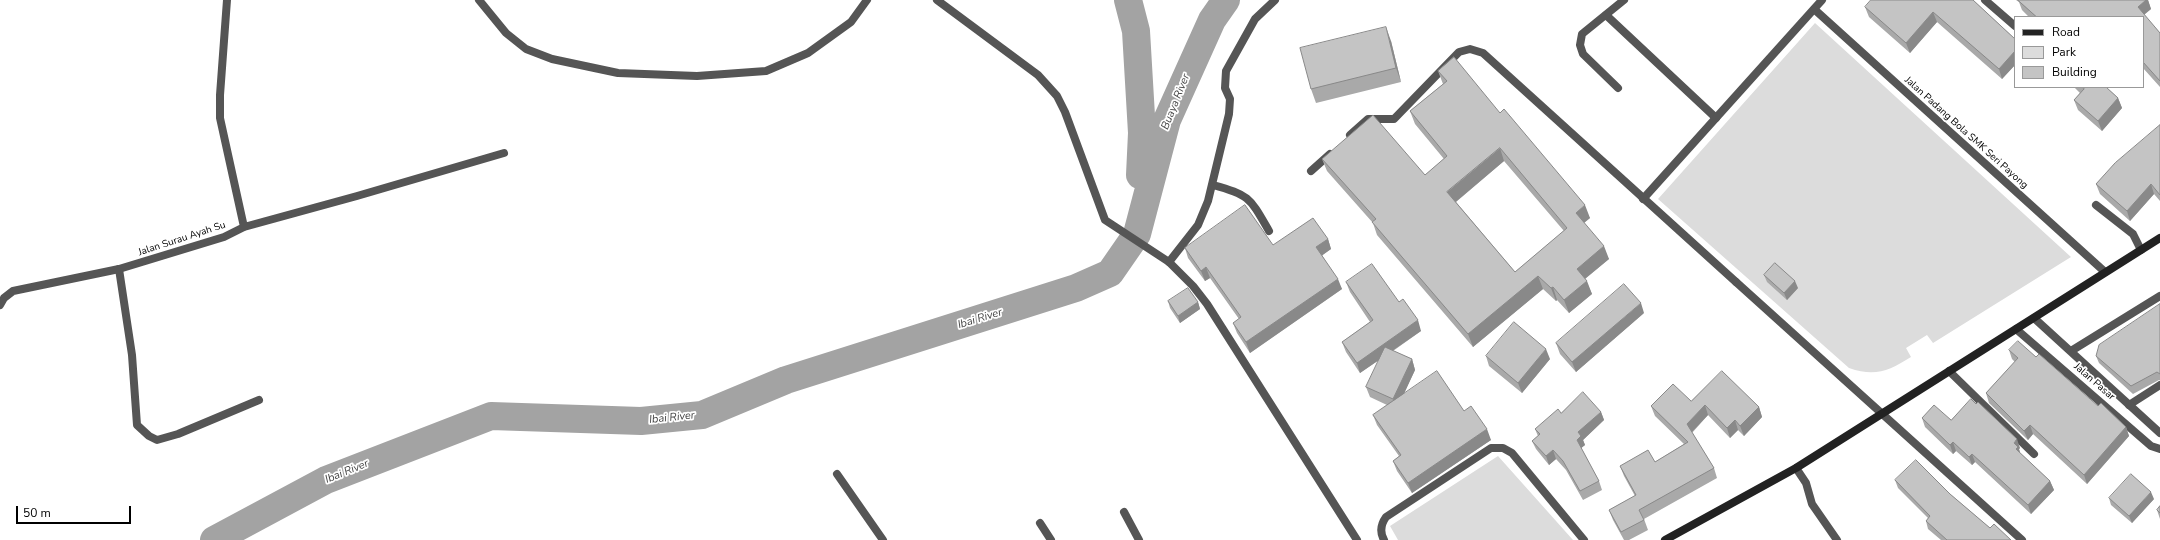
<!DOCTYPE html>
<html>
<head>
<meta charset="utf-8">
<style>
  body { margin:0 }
  #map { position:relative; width:2160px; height:540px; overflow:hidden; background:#fff; font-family:"Nunito Sans",sans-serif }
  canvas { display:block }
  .legend { position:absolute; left:2014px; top:16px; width:130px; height:72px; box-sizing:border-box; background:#fff; border:1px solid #999; margin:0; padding:5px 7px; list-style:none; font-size:12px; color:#000 }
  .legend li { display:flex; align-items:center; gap:8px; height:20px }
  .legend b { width:20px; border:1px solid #999 }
  .scale { position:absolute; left:16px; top:506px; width:115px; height:18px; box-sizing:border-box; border:2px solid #000; border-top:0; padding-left:5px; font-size:12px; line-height:14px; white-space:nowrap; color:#000; -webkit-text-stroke:3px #fff; paint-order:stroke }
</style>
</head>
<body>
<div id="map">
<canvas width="2160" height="540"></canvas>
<ul class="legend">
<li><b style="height:5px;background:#222"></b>Road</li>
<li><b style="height:11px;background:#dcdcdc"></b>Park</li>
<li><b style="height:11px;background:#c4c4c4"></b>Building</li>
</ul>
<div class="scale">50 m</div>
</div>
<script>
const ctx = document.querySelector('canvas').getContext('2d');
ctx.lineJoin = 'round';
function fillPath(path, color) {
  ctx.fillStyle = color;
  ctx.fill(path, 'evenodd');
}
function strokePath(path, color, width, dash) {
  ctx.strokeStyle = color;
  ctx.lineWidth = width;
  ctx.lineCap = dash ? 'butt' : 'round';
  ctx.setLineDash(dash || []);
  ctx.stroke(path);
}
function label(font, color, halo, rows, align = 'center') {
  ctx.font = font + ' "Nunito Sans",sans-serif';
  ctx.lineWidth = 3.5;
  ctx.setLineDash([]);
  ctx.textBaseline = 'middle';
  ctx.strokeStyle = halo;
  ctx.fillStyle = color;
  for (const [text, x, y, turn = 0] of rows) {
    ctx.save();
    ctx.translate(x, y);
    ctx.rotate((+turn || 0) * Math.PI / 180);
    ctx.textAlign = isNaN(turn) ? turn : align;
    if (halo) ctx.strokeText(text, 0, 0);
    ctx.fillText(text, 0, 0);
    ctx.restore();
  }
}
const green = new Path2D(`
  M1815 23 2071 257 1933 343 1927 335 1906 348 1911 357C1889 371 1875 377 1849 368L1658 199Z
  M1498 456 1573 540H1398L1390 526Z`);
const river = new Path2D(`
  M1128 0 1136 31 1142 133 1140 175
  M214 540 326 480 491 416 641 421 702 415 786 380 1076 288 1110 273 1137 234 1167 120 1212 20 1226 0`);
const service = new Path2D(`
  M1606 15 1716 118
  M1350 135 1368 119H1394L1459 52 1470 49 1483 53 1736 282
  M1311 171 1330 154
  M1213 185C1250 195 1250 198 1269 231
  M2096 205 2133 234 2141 250
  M1169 262 1198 225 1208 201 1229 114 1230 99 1225 88 1226 71 1255 19 1275 0
  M119 269 132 355 137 425 149 436 157 440 178 434 259 400
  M1949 371 2034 454
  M2129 405 2160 385
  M1384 540C1379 531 1381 524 1386 517L1491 448H1503L1512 453 1584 540`);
const minor = new Path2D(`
  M227 0 220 95V118L244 227
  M479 0 506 33 526 49 552 59 618 73 697 76 766 71 808 53 851 22 867 0
  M937 0 1038 75 1057 96 1065 112 1105 220 1169 262 1193 286 1207 304 1357 540
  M1985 0 2015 26
  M1814 9 2105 272
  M1618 88 1583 54 1580 45 1582 34 1624 0
  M1643 199 1822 0
  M1736 282 2022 540
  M0 305 4 298 13 291 119 269 224 237 244 227 357 196 504 153
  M2034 318 2160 433
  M2016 329 2151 446 2160 449
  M2071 351 2160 296
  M1796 468 1806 483 1812 504 1837 540
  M837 474 883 540
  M1124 512 1139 540
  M1040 523 1051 540`);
const secondary = new Path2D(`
  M1665 540 1796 468 2160 238`);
const wall = new Path2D(`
  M1973 0 2015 39V65L2002 79 1937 22 1910 53 1869 17 1865 7Z
  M2016 0H2148L2151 9 2144 15 2160 33V87L2143 68V17H2029L2022 10 2019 2Z
  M1391 41 1401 82 1316 103 1311 89Z
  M1438 71 1500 113 1590 218 1584 223 1609 259 1585 279 1592 294 1569 313 1557 300 1556 301 1543 289 1473 347 1377 235 1373 223 1327 171 1322 159 1425 175 1444 159 1415 124 1410 111 1443 84ZM1504 161 1564 231 1515 272 1456 202Z
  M2074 87H2106L2118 98 2122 108 2102 131 2078 110 2074 100 2080 93Z
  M2160 125V201L2154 194 2130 221 2100 194 2096 184Z
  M1328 239 1331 249 1322 255 1342 289 1250 353 1237 333 1233 323 1239 319 1210 278 1205 281 1188 258 1185 248 1273 245Z
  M1764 275 1798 288 1787 300 1767 282Z
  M1346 282 1399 302 1421 331 1393 351 1412 359 1415 370 1404 393 1464 411 1491 440 1412 493 1397 471 1393 461 1399 456 1377 425 1373 415 1387 405 1370 397 1366 387 1379 360 1360 373 1346 352 1342 342 1370 322 1350 292Z
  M1168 301 1198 302 1200 309 1180 323 1170 308Z
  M2160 304V380H2159L2133 394 2099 363 2096 356Z
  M1644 313 1576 372 1560 354 1556 343Z
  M2009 350 2098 406 2126 427 2129 436 2087 484 2033 434 2028 440 1989 403 1986 393 2015 362 2012 359Z
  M1486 356 1550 359 1522 393 1489 366Z
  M1691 401 1759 407 1762 417 1744 436 1738 430 1730 438 1708 415 1692 433 1714 468 1717 478 1644 519 1648 530 1629 540H1624L1613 520 1609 510 1635 496 1624 476 1620 466 1655 462 1684 444 1655 416 1651 406Z
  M1601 412 1604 420 1583 440 1585 445 1581 448 1599 481 1602 490 1583 500 1566 470 1556 459 1549 465 1536 449 1532 441 1538 436 1535 429 1561 413Z
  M1922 418 1951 420 2020 448 2019 449 2020 453 2050 481 2054 490 2031 514 1975 462 1972 465 1956 451 1953 454 1925 427Z
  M1895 480 1950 494 1990 528 2011 540H1941L1928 529 1926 521 1928 518 1898 488Z
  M2109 498 2154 499 2132 523 2111 505Z
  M2160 506V519L2157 510Z`);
const shadedWall = new Path2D(`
  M2146 0H2148L2151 9 2141 17 2138 7Z
  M1933 12 1937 22 1910 53 1906 43Z
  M1386 27 1391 41 1401 82 1396 68Z
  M2015 51V65L2002 79 1999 69Z
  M2118 98 2122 108 2102 131 2098 121Z
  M1500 148 1504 161 1452 205 1447 192Z
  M2151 184 2154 194 2130 221 2127 211Z
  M1585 205 1590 218 1580 226 1576 213Z
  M1328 239 1331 249 1320 257 1316 247Z
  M1604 246 1609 259 1581 282 1577 269Z
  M1206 267 1210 278 1205 281 1201 271Z
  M1538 276 1543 289 1473 347 1468 334Z
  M1338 279 1342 289 1250 353 1246 342Z
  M1587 281 1592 294 1569 313 1564 300Z
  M1795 281 1798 288 1787 300 1784 293Z
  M1553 287 1557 300 1556 301 1551 288Z
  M1198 302 1200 309 1180 323 1178 316Z
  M1641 303 1644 313 1576 372 1572 362Z
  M1418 320 1421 331 1360 373 1357 363Z
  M1546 349 1550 359 1522 393 1518 383Z
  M1412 359 1415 370 1397 409 1393 399Z
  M1705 405 1708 415 1690 434 1687 424Z
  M1759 407 1762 417 1744 436 1740 426Z
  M1601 412 1604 420 1583 440 1585 445 1580 449 1577 440 1578 432Z
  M1735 420 1738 430 1730 438 1727 428Z
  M2030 425 2033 434 2028 440 2024 431Z
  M2126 427 2129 436 2087 484 2084 475Z
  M1487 429 1491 440 1412 493 1408 483Z
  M2017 439 2020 448 2019 449 2021 456 2019 458 2014 443Z
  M1953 442 1956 451 1953 454 1950 445Z
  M1553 450 1556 459 1549 465 1546 456Z
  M1972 454 1975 462 1972 465 1969 457Z
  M2050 481 2054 490 2031 514 2028 505Z
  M2151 492 2154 499 2132 523 2129 516Z`);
const building = new Path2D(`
  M1871 0H1973L2015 39V51L1999 69 1933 12 1906 43 1865 7Z
  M2018 0H2146L2138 7 2160 33V81L2143 62V17H2037Z
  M1386 27 1396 68 1311 89 1300 48Z
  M1454 57 1500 113 1504 109 1585 205 1576 213 1604 246 1577 269 1587 281 1564 300 1553 287 1551 288 1538 276 1468 334 1372 222 1376 219 1322 159 1373 115 1425 175 1447 156 1410 111 1447 81 1438 71ZM1500 148 1567 228 1515 272 1447 192Z
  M2082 87H2106L2118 98 2098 121 2074 100 2084 89Z
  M2160 125V195L2151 184 2127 211 2096 184 2115 163Z
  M1245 205 1273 245 1313 218 1328 239 1316 247 1338 279 1246 342 1233 323 1241 317 1206 267 1201 271 1185 248Z
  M1775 263 1795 281 1784 293 1764 275Z
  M1372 264 1399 302 1403 299 1418 320 1357 363 1342 342 1373 320 1346 282Z
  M1624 284 1641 303 1572 362 1556 343Z
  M1188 288 1198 302 1178 316 1168 301Z
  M2160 304V374L2157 372 2131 386 2096 356 2099 345Z
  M1514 322 1546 349 1518 383 1486 356Z
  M2018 341 2036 357 2039 354 2098 406 2101 403 2126 427 2084 475 2030 425 2024 431 1986 393 2018 358 2009 350Z
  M1385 347 1412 359 1393 399 1366 387Z
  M1437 371 1464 411 1471 406 1487 429 1408 483 1393 461 1401 455 1373 415Z
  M1722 371 1759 407 1740 426 1735 420 1727 428 1705 405 1687 424 1714 468 1639 510 1644 520 1621 532 1609 510 1636 495 1620 466 1648 450 1655 462 1688 442 1651 406 1673 384 1691 401Z
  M1583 392 1601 412 1578 432 1581 436 1577 440 1599 481 1580 491 1563 461 1553 450 1546 456 1532 441 1540 434 1535 429 1558 409 1561 413Z
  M1971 399 1976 404 1978 402 2017 439 2014 443 2018 447 2016 449 2050 481 2028 505 1972 454 1969 457 1953 442 1950 445 1922 418 1934 405 1951 420Z
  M1916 460 1950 494 1990 528 1994 524 2011 540H1947L1926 521 1930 516 1895 480Z
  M2131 474 2151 492 2129 516 2109 498Z
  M2160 506V513L2157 510Z`);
const streetNames = [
  ["Jalan Padang Bola SMK Seri Payong",1966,133,42],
  ["Jalan Surau Ayah Su",182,239,-18],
  ["Jalan Pasar",2094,382,41]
];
const waterNames = [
  ["Buaya River",1176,102,-68],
  ["Ibai River",980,319,-17],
  ["Ibai River",672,418,-6],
  ["Ibai River",347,472,-22]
];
fillPath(green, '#dcdcdc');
strokePath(river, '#a3a3a3', 28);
strokePath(service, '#555', 8);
strokePath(minor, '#555', 8);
strokePath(secondary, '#222', 8);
fillPath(wall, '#a9a9a9');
fillPath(shadedWall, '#898989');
fillPath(building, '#c4c4c4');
strokePath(building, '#898989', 1);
label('10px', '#000', '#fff', streetNames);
label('italic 11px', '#444', '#fff', waterNames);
</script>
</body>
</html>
